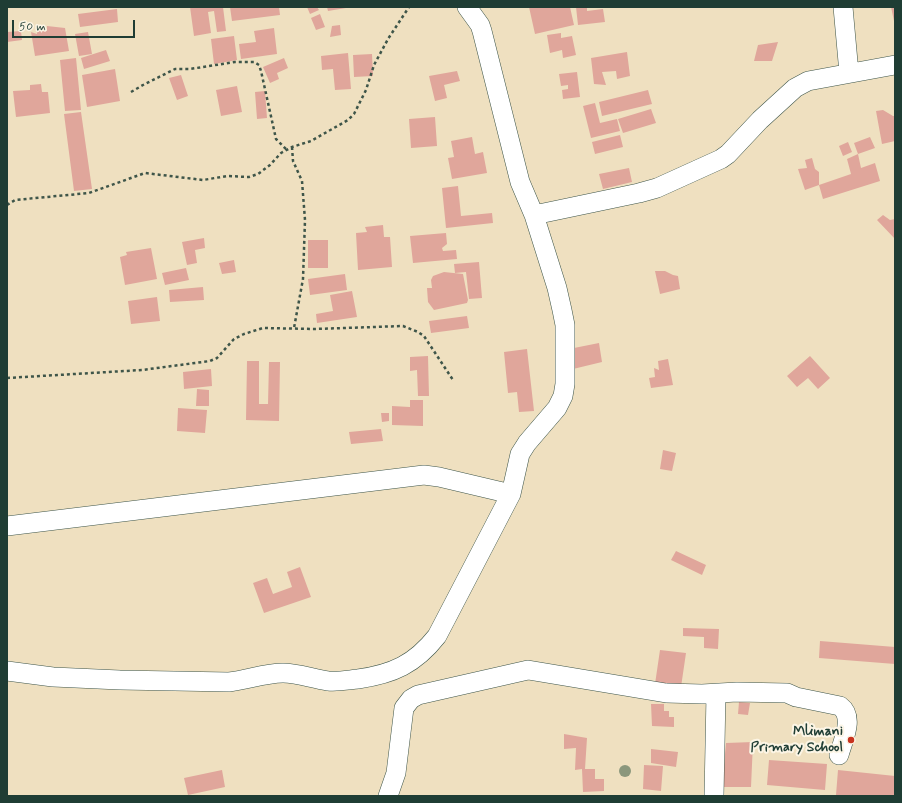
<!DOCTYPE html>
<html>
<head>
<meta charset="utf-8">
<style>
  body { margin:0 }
  #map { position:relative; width:902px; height:803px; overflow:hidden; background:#efe0c0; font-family:Mynerve,sans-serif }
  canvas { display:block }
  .frame { position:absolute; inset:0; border:8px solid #1f3d34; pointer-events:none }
  .scale { position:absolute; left:12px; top:20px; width:123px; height:18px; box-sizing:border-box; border:2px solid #1f3d34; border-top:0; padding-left:5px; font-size:12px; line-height:14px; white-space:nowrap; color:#1f3d34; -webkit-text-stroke:3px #fcf5e5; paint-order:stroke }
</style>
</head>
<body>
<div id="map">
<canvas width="902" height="803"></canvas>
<div class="frame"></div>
<div class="scale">50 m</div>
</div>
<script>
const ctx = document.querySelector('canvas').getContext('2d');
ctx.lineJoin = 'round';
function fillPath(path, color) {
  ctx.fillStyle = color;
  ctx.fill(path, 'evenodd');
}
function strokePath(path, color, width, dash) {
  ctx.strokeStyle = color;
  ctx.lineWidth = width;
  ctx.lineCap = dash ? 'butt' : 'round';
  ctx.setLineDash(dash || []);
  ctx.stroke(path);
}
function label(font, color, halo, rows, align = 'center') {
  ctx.font = font + ' Mynerve,sans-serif';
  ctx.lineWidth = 4;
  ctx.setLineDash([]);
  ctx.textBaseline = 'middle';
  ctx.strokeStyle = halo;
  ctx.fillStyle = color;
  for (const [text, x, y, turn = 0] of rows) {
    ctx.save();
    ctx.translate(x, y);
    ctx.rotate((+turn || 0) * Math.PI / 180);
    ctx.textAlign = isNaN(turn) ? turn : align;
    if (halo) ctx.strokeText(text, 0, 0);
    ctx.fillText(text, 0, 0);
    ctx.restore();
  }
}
const building = new Path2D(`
  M190 7H223L226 31 217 32 214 11 208 12 211 33 194 36Z
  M230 7H279L280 15 232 21Z
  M307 7H317L319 10 310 14Z
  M327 7H346V8L328 11Z
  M529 7H570L574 25 535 34Z
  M576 7H587V11L603 9 605 22 578 25Z
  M891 7H895V21H894Z
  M117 9 118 22 80 27 78 14Z
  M320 14 325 27 316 30 311 18Z
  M340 25 341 35 330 37 332 26Z
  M47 26 65 28 69 51 35 56 31 32 37 34V30L47 31Z
  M274 28 277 54 241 59 239 44 256 42 254 31Z
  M21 31 22 40 7 42V32Z
  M88 32 92 54 79 56 75 34Z
  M561 33V38L572 36 576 55 563 58 562 50 550 53 547 35Z
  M234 36 237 60 214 64 211 39Z
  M778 42 772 61H754L758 45Z
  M106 50 110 61 84 69 81 58Z
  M627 52 630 76 617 79 616 71 602 72 606 85 594 84 591 58Z
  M348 53 351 89 335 90 333 69 322 70 321 56Z
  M372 54 373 76 354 77 353 55Z
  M76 58 81 110 65 111 60 60Z
  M284 58 288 68 277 73 279 79 270 83 263 67Z
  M115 69 120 101 87 107 82 75Z
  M457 71 460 81 444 85 447 98 435 101 429 76Z
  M577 72 580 97 563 99 562 90 568 89V85L561 86 559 74Z
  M181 75 188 96 177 100 169 78Z
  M41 84 42 92H48L50 113 16 117 13 91 30 90V85Z
  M237 86 242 112 221 116 216 90Z
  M648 90 652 104 602 116 599 102Z
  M265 91 267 118 257 119 255 92Z
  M595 103 600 123 617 119 620 131 591 138 583 106Z
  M651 109 656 123 623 133 618 119Z
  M883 110 893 116H895V141L882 144 876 111Z
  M81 112 92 189 74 191 64 114Z
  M435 117 437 146 411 148 409 119Z
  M620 135 623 147 595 154 592 142Z
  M472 137 475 154 483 152 487 173 452 179 448 158 454 157 451 141Z
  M870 137 875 148 858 154 861 168 875 163 880 181 823 199 819 185 851 174 847 159 858 154 854 143Z
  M848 142 852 152 843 156 839 146Z
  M812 158 815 169 819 172V185L805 190 798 169 807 168 805 160Z
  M629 168 632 182 603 189 599 174Z
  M458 186 461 216 492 213 493 223 446 228 442 188Z
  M883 215 890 220 895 219V239L877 220Z
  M383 225 384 237H390L392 267 358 270 356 233 367 232 365 227Z
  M446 233 447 244 442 248 443 251 456 250 457 259 413 263 410 236Z
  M204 238 205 248 195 250 197 263 187 265 182 242Z
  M308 240H328V268H308Z
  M151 248 157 279 125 285 120 257 127 255 126 252Z
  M234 260 236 272 222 274 219 263Z
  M479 262 482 298 469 299 466 272 455 273 454 264Z
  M186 268 189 280 165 285 162 273Z
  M655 271H665L673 275 678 276 680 289 660 294Z
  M444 272 463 274 468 300 467 303 434 310 428 302 427 288H432L431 280 433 276Z
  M345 274 347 290 310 295 308 279Z
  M203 287 204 300 170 302 169 290Z
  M352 291 357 317 317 323 316 314 333 311 330 295Z
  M157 297 160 321 131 324 128 301Z
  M467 316 469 328 431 333 429 321Z
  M599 343 602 362 573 369 569 349Z
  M527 349 534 411 519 412 517 392 508 393 504 352Z
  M428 356 429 396H418L417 370 410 371V357Z
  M810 356 830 378 818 389 808 378 797 387 787 376Z
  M668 359 673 385 651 388 649 378 655 377 654 368 659 370 658 361Z
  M247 361H259V404H268L269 362H280L279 421 246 420Z
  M211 369 212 386 184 389 183 372Z
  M197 389 209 390V406H196Z
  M410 400H423V426L392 425V406L410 407Z
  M178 408 207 410 205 433 177 431Z
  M381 413H389V421L382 422Z
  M381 429 383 441 351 444 349 432Z
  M663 450 676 453 672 471 660 469Z
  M676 551 706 565 702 575 671 560Z
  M300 567 311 597 264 613 253 583 267 578 273 594 292 587 287 572Z
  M683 628 719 629 718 649 704 648V637L683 636Z
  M820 641 895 647V664L819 658Z
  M660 650 686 653 681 687 655 684Z
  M739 702 750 703 748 715 738 714Z
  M651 704H664V711H669V717H674V727L652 726Z
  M564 734 587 738 585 769H595V779H604V791L583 792 582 769 575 770 576 748 564 749Z
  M753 742 751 787H722L726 743Z
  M651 749 678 752 676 767 651 763Z
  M769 760 827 764 825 790 767 785Z
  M644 765 663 766 661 791 643 789Z
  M222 770 225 787 188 795 184 778Z
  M838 770 895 776V796L836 795Z`);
const path = new Path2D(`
  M131 92 143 85 175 69H190L235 62H254L259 65 261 71 276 139 287 150
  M292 147 293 161 302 181 305 220 303 279 294 328
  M7 205 15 200 89 193 145 173 203 180 227 176 249 177 258 174 270 165 281 153 292 147 311 141 348 120 354 114 366 90 374 65 388 39 409 7
  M7 378 142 370 210 361 217 358 234 339 244 334 263 328 315 329 403 326 418 332 424 336 453 380`);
const minor = new Path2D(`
  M843 7 849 73
  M534 215 639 193 657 188 721 159 728 154 760 120 795 88 808 81 895 65
  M7 526 424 475 439 477 511 494
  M7 671 53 677 120 680 229 682C247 680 265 673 283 673 298 673 313 679 328 681 338 682 348 680 358 679 393 674 415 664 437 636L511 494 520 454 527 443 557 408 563 396 565 384V325L562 310 557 288 534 215 520 182 482 31 480 25 467 7
  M388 796 396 773 404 708 411 699 418 695 528 670 666 693 702 694 737 692 787 693 796 697 840 706C855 717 843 740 839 755
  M714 796 716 694`);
const trees = [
  [625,771]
];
const markers = [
  [851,740,4,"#c8321e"]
];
const poiNames = [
  ["Mlimani",843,732],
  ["Primary School",843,748]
];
fillPath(building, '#e0a69b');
strokePath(minor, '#3e5549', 20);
strokePath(path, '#3e5549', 2.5, [3, 3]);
strokePath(minor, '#fff', 19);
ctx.fillStyle = '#8b977c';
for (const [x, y] of trees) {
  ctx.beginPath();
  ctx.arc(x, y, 6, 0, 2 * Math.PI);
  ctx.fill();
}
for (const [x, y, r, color] of markers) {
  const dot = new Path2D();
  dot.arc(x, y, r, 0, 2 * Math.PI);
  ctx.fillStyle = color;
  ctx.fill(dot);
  strokePath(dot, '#fcf5e5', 1.5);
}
label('bold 14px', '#1f3d34', '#fcf5e5', poiNames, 'right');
</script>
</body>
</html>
